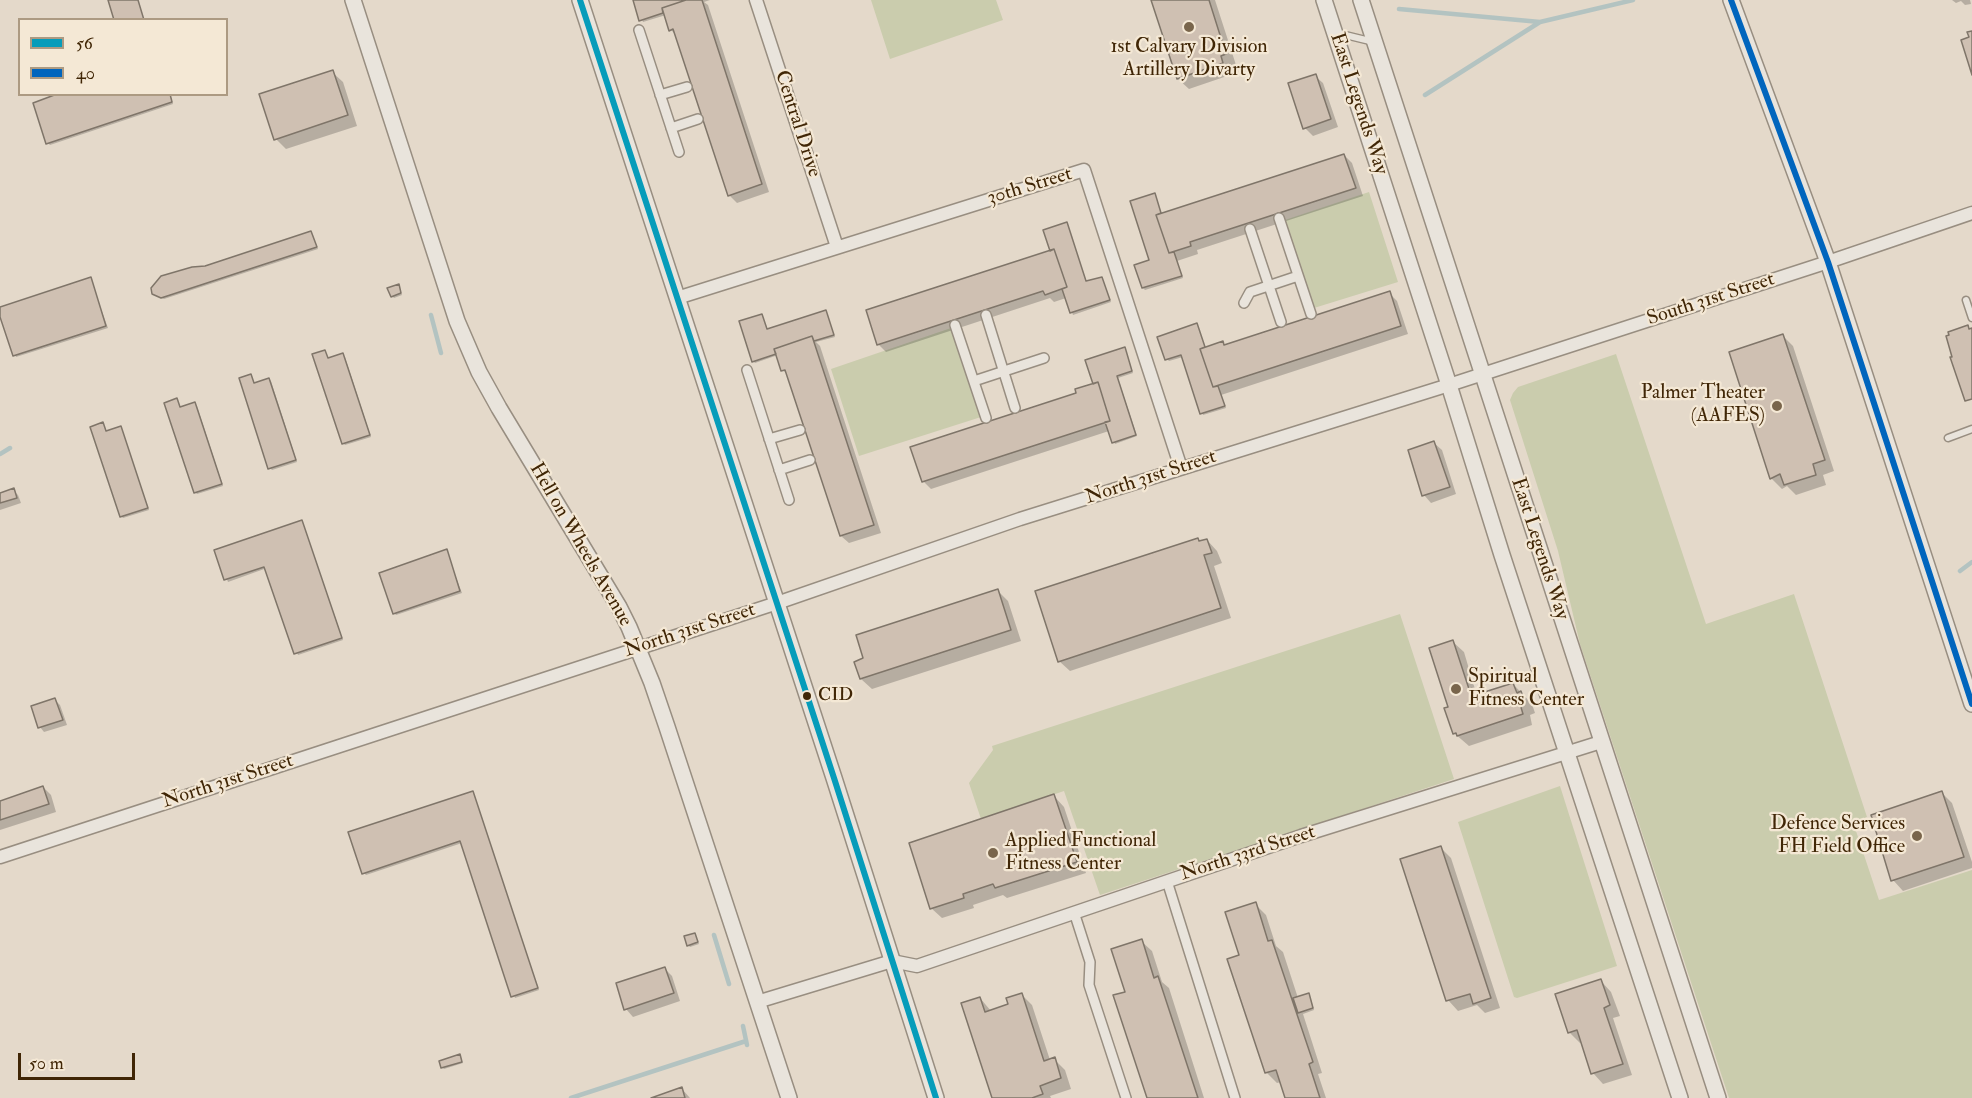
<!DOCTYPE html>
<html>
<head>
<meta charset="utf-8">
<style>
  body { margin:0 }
  #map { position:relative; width:1972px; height:1098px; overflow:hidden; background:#e4d9ca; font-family:"IM FELL Double Pica",serif }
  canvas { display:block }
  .legend { position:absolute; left:18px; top:18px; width:210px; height:78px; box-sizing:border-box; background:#f4e8d5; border:2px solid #ac9a82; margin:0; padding:8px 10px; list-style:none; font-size:18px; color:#402606 }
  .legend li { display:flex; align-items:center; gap:12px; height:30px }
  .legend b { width:30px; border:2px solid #ac9a82 }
  .scale { position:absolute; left:18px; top:1053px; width:117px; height:27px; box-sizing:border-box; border:3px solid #402606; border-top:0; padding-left:8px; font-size:18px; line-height:21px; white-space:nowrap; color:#402606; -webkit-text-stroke:4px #f4e8d5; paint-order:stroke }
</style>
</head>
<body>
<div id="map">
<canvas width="1972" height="1098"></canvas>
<ul class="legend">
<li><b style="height:8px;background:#069cba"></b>56</li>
<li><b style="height:8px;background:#0065bd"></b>40</li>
</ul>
<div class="scale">50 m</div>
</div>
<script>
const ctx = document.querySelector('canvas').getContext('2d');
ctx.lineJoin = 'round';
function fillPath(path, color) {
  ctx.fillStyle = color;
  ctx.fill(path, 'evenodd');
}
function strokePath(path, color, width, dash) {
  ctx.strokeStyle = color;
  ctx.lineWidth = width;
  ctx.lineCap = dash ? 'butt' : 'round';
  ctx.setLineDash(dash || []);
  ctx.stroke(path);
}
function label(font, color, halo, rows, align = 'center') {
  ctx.font = font + ' "IM FELL Double Pica",serif';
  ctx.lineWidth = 4.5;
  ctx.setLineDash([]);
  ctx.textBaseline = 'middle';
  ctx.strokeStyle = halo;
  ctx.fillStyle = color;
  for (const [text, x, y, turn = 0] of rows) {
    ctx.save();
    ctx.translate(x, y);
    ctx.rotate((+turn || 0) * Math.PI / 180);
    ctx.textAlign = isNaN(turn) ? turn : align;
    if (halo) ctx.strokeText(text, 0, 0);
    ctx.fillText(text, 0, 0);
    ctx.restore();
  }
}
const green = new Path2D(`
  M871 0H996L1003 20 890 59Z
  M1369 192 1398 282 1314 308 1285 220Z
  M951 328 981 417 859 456 831 369Z
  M1616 354 1706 624 1794 594 1867 817 1853 822 1879 900 1972 870V1098H1729L1580 644 1558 551 1510 400 1513 393 1518 387Z
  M1400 614 1454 779 1100 895 1064 791 981 819 969 783 993 750 992 746Z
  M1560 786 1617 966 1517 998 1514 997 1458 822Z`);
const shadow = new Path2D(`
  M634 0H710L704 2 708 5 769 192 737 203 729 195 677 36 671 30 666 15 643 22Z
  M1153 0H1215L1236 65 1231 66 1233 74 1189 89 1178 79Z
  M1952 0H1970L1971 4 1965 5 1961 1 1956 3Z
  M332 72 343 82 357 126 286 149 276 139Z
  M1315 76 1323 83 1338 127 1313 136 1305 128Z
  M170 94 173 104 50 145 48 143Z
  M1344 155 1352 163 1363 196 1197 250 1198 254 1177 261 1183 278 1145 290 1143 288 1151 261 1155 195 1162 215Z
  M1067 224 1087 283 1101 278 1111 302 1073 315 1066 298 1054 302 1050 298 886 352 878 344 1051 251Z
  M311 233 318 249 164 299 156 296Z
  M90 279 108 328 16 357 0 309Z
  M398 286 402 295 394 298 392 296Z
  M1389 293 1397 301 1408 334 1221 395 1226 408 1203 415 1183 357 1169 361 1167 359 1197 325 1206 349 1222 343 1225 346Z
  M825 311 835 337 816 342 820 346 881 533 849 543 841 536 789 376 783 370 778 355 755 363 753 361 762 315 768 330Z
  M1783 336 1793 346 1834 471 1823 475 1826 485 1796 495 1787 486 1782 489 1771 478Z
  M1124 349 1133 373 1118 378 1137 436 1115 444 1109 431 931 489 923 481 1094 385Z
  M324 351 329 360 342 355 345 357 371 437 345 445 343 443Z
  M251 376 255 384 269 379 271 381 297 462 272 470 270 468Z
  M176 400 181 408 195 404 197 406 223 486 197 494 195 492Z
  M103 424 107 432 120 428 122 430 149 510 123 518 121 516Z
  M1434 443 1442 450 1456 494 1431 503 1424 495Z
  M13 490 18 495 21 503 0 510V494Z
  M303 524 343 640 298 655 267 568 228 582 216 551Z
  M1207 540 1217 551 1222 563 1214 566 1231 618 1070 671 1059 661 1200 542Z
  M446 551 462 593 396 615 394 613Z
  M997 590 1008 601 1021 641 872 689 861 679 856 662Z
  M1453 642 1464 652 1477 696 1513 684 1532 704 1535 713 1530 715 1532 725 1469 746 1454 733 1450 708Z
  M55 700 60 705 67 725 44 732 40 727Z
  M43 787 51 795 56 812 0 830V802Z
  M473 793 539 990 515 998 462 843 366 875 364 873Z
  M1942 793 1952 803 1972 862V868L1903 891 1893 880Z
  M1054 796 1064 807 1086 873 1007 898 1003 895 973 905 974 908 942 918 931 908Z
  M1441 848 1451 858 1500 1008 1485 1013 1477 1005 1458 1011 1448 1000Z
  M1255 904 1266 915 1276 946 1283 952 1298 998 1308 994 1310 996 1314 1010 1303 1014 1322 1073 1318 1074 1326 1098H1287L1281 1082 1277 1083 1266 1072 1241 956Z
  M695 934 699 944 690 947 688 945Z
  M1141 941 1152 951 1162 982 1169 988 1204 1098H1148L1127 993Z
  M664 968 672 976 680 1001 633 1017 626 1009Z
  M1601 981 1611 992 1620 1016 1613 1018 1632 1075 1603 1084 1593 1073 1583 1042 1580 1043 1569 1032Z
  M1022 995 1032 1005 1050 1060 1054 1059 1065 1070 1071 1089 1050 1096 1051 1098H994L980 998 991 1011 1010 1005Z
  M459 1056 463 1063 444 1069 442 1067Z
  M682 1089 690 1098H656Z`);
const stream = new Path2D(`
  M1399 9 1540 22
  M1425 95 1540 22 1633 0
  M431 315 441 353
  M0 454 10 448
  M1960 571 1972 562
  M714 935 729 984
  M743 1026 747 1045
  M571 1098 746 1041`);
const building = new Path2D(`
  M108 0H138L144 20H114Z
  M633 0H686L662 8 663 13 639 21Z
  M686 0H702L762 184 728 196 673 29 669 31 662 8Z
  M1151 0H1209L1226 54 1221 56 1223 63 1177 79Z
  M1972 31V75L1961 40 1969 37 1967 32Z
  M333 70 348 115 274 140 259 94Z
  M1316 74 1331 119 1303 129 1288 83Z
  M57 94H170L172 102 46 144 33 103Z
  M1344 154 1356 188 1190 242 1191 246 1169 253 1156 215Z
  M1155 193 1161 213 1156 215 1169 253 1174 252 1182 276 1142 288 1134 265 1149 260 1130 201Z
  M1067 222 1086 281 1102 277 1110 300 1070 313 1062 289 1067 287 1054 249 1050 251 1043 230Z
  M311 231 317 247 161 298 152 294 151 288 161 276 192 267 205 266Z
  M1054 249 1067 287 1045 295 1043 291 877 345 866 310Z
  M91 277 106 326 13 356 0 317V307Z
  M399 284 401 293 391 297 387 288Z
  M1390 291 1401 326 1213 387 1200 349 1223 341 1224 345Z
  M826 310 834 335 814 341 812 336 774 349 776 354 752 362 739 321 762 314 767 329Z
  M1197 323 1205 347 1200 349 1213 387 1218 386 1225 406 1200 414 1181 355 1165 360 1157 337Z
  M1968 325 1969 329 1972 328V399L1965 401 1950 357H1952L1946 336 1949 335 1948 332Z
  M1783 334 1825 460 1813 464 1816 475 1784 485 1780 474 1770 479 1729 352Z
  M812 336 874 525 840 536 785 370 781 371 774 349Z
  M1125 347 1132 371 1117 376 1136 435 1112 443 1105 422 1110 421 1098 382 1093 384 1085 360Z
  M325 350 328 358 343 353 370 435 342 444 312 354Z
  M251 374 254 383 269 378 296 460 268 469 239 378Z
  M1098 382 1110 421 922 482 910 447 1076 393 1075 389Z
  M177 398 180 407 195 402 222 484 194 493 164 403Z
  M103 422 106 431 121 426 148 508 120 517 90 427Z
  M1434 441 1450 487 1422 496 1408 450Z
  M14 488 17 498 0 503V493Z
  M302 520 342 638 294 654 264 567 224 580 214 550Z
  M1198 538 1199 541 1207 539 1212 553 1204 555 1221 608 1058 662 1035 591Z
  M447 549 460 591 393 614 379 573Z
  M998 589 1011 630 860 679 854 662 863 658 856 635Z
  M1453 640 1469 689 1472 688 1475 695 1513 683 1517 693 1521 691 1525 703 1520 704 1523 714 1457 736 1456 733 1453 734 1444 708 1448 707 1429 648Z
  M55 698 63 720 38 728 31 706Z
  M43 786 49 804 0 820V801Z
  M473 791 538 988 511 997 460 841 362 874 348 832Z
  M1942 791 1964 857 1891 881 1871 815Z
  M1054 794 1077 862 995 888 993 884 963 894 964 898 930 909 909 843Z
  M1441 846 1491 998 1473 1004 1470 994 1446 1001 1400 859Z
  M1256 902 1268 941 1272 940 1313 1062 1309 1064 1320 1098H1285L1276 1070 1265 1073 1227 959 1239 955 1225 912Z
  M695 933 698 942 687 946 684 936Z
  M1142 939 1154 978 1158 976 1198 1098H1147L1113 995 1125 992 1111 949Z
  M665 967 674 993 624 1010 616 983Z
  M1601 979 1610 1005 1604 1008 1623 1064 1591 1074 1577 1030 1568 1033 1555 994Z
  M1022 993 1044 1061 1055 1057 1061 1078 1040 1086 1043 1094 1032 1098H992L961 1003 980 997 985 1012 1008 1004 1006 998Z
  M1309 993 1313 1008 1298 1013 1293 998Z
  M460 1054 462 1062 441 1068 439 1061Z
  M682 1087 685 1098H651Z`);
const service = new Path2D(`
  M1337 33 1374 42
  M1966 300 1972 318
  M1948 438 1972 429`);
const pedestrian = new Path2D(`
  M639 30 679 152
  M660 95 687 87
  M671 128 698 119
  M1279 218 1311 314
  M1250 229 1281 322
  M1244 303 1250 292 1298 276
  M986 315 1015 408
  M955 325 986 418
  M747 370 789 500
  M974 381 1044 358
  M769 439 800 430
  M779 470 810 460
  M1167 881 1235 1098
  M1074 912 1090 962 1089 985 1126 1098`);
const minor = new Path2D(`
  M756 0 837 247
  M677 298 1084 170 1181 468
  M0 857 777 603 1020 519 1449 385 1828 262 1972 213
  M757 1002 892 961 917 966 1301 836 1601 742`);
const tertiary = new Path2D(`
  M353 0 457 321 479 372 499 408 619 607 629 627 652 683 667 727 789 1098
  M580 0 834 778 936 1098
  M1324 0 1449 385 1502 555 1680 1098
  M1361 0 1718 1098
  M1731 0 1828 262 1972 704`);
const bus1 = new Path2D(`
  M580 0 834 778 936 1098`);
const bus2 = new Path2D(`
  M1731 0 1828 262 1972 704`);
const markers = [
  [1189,27,6,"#79654b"],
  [1777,406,6,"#79654b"],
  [1456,689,6,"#79654b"],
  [807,696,5,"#402606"],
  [1917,836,6,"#79654b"],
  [993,853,6,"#79654b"]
];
const busNames = [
  ["CID",818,696]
];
const poiNames = [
  ["1st Calvary Division",1189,48,"center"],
  ["Artillery Divarty",1189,71,"center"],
  ["Palmer Theater",1765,394],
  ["(AAFES)",1765,417],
  ["Spiritual",1468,678,"left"],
  ["Fitness Center",1468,701,"left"],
  ["Defence Services",1905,825],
  ["FH Field Office",1905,848],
  ["Applied Functional",1005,842,"left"],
  ["Fitness Center",1005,865,"left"]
];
const streetNames = [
  ["East Legends Way",1358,104,72],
  ["Central Drive",797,124,72],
  ["30th Street",1030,187,-17],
  ["South 31st Street",1711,300,-18],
  ["North 31st Street",1151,478,-18],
  ["Hell on Wheels Avenue",580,545,60],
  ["East Legends Way",1539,549,72],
  ["North 31st Street",690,631,-18],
  ["North 31st Street",228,782,-18],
  ["North 33rd Street",1248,854,-18]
];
fillPath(green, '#caccad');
fillPath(shadow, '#0003');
strokePath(stream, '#b3c3c1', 4.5);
fillPath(building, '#cfc0b2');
strokePath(building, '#7f7569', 1.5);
strokePath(service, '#988e81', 9);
strokePath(pedestrian, '#988e81', 12);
strokePath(minor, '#988e81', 15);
strokePath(tertiary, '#988e81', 18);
strokePath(service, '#e9e4dc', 6);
strokePath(pedestrian, '#e9e4dc', 9);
strokePath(minor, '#e9e4dc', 12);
strokePath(tertiary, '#e9e4dc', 15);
strokePath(bus1, '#069cba', 6);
strokePath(bus2, '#0065bd', 6);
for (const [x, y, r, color] of markers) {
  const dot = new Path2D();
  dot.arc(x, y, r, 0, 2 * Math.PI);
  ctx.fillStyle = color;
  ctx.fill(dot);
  strokePath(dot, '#f4e8d5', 2);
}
label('18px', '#402606', '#f4e8d5', busNames, 'left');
label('20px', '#402606', '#f4e8d5', poiNames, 'right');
label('20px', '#402606', '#f4e8d5', streetNames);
</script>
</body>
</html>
